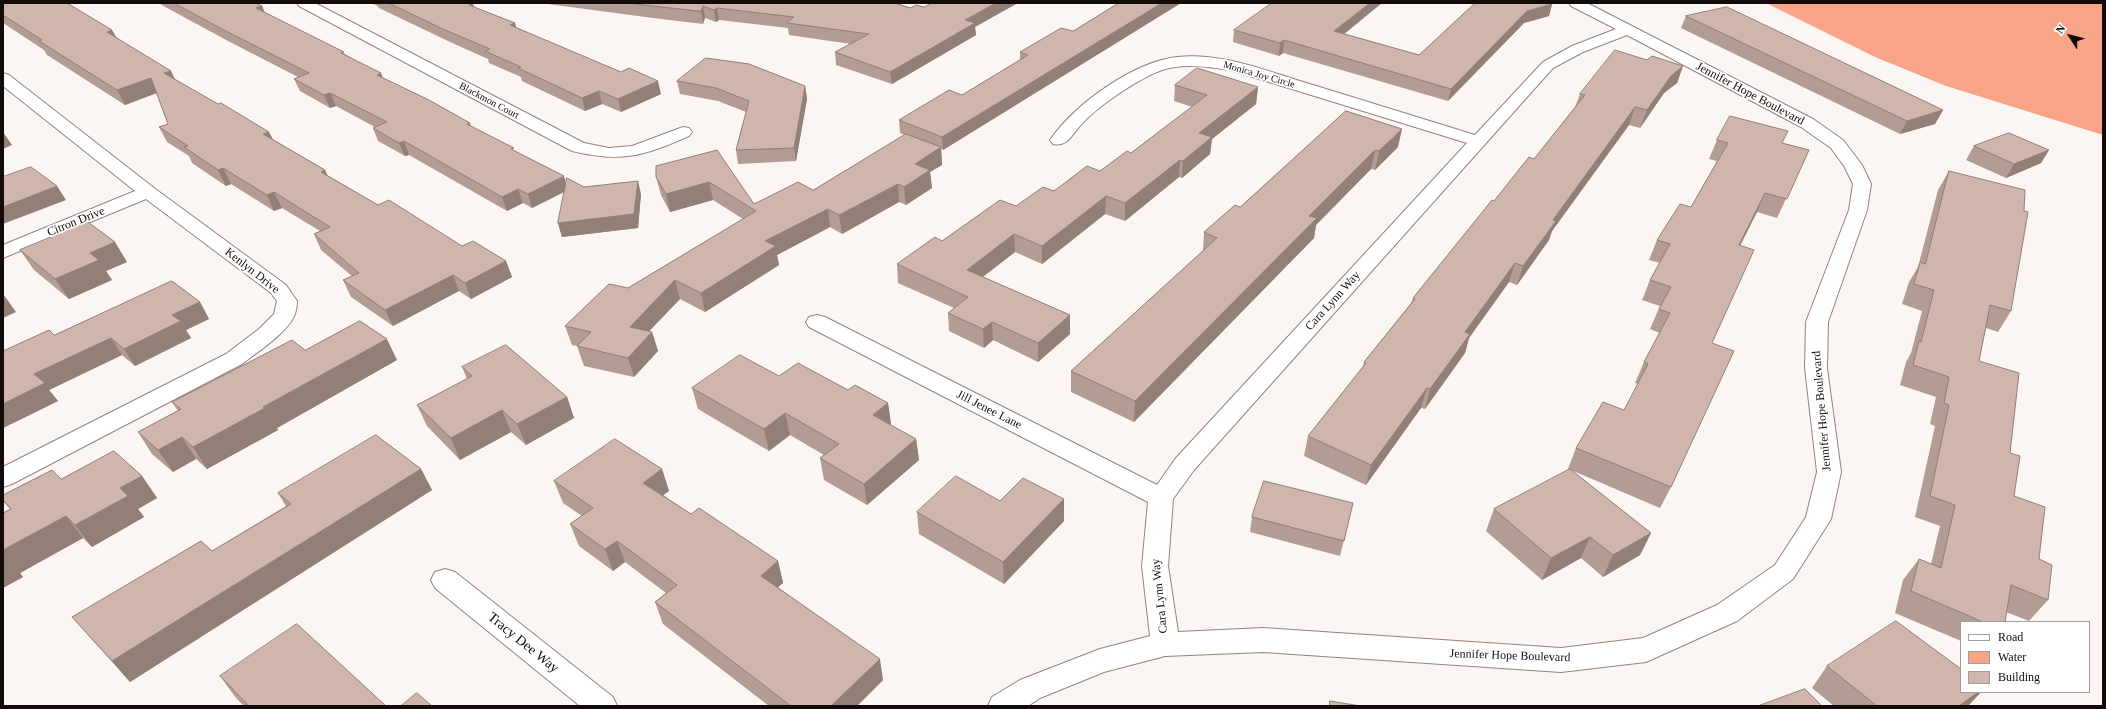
<!DOCTYPE html>
<html>
<head>
<meta charset="utf-8">
<style>
  body { margin:0 }
  #map { position:relative; width:2106px; height:709px; overflow:hidden; background:#fbf6f4; font-family:"Times New Roman",serif }
  canvas { display:block }
  .frame { position:absolute; inset:0; border:4px solid #130b08; pointer-events:none }
  .legend { position:absolute; left:1960px; top:621px; width:130px; height:72px; box-sizing:border-box; background:#fff; border:1px solid #a19d9c; margin:0; padding:5px 7px; list-style:none; font-size:12px; color:#130b08 }
  .legend li { display:flex; align-items:center; gap:8px; height:20px }
  .legend b { width:20px; border:1px solid #a19d9c }
  .north { position:absolute; left:2050px; top:16px; width:40px; height:40px; -webkit-text-stroke:3px #fff; paint-order:stroke; rotate:306deg; font-size:11px; font-weight:700; line-height:16px; text-align:center; color:#130b08 }
  .north::after { content:''; display:block; margin:auto; width:14px; height:18px; background:#130b08; clip-path:polygon(50% 0,100% 100%,50% 72%,0 100%) }
</style>
</head>
<body>
<div id="map">
<canvas width="2106" height="709"></canvas>
<div class="frame"></div>
<ul class="legend">
<li><b style="height:5px;background:#fff"></b>Road</li>
<li><b style="height:11px;background:#f7a586"></b>Water</li>
<li><b style="height:11px;background:#cfb5ac"></b>Building</li>
</ul>
<div class="north">N</div>
</div>
<script>
const ctx = document.querySelector('canvas').getContext('2d');
ctx.lineJoin = 'round';
function fillPath(path, color) {
  ctx.fillStyle = color;
  ctx.fill(path, 'evenodd');
}
function strokePath(path, color, width, dash) {
  ctx.strokeStyle = color;
  ctx.lineWidth = width;
  ctx.lineCap = dash ? 'butt' : 'round';
  ctx.setLineDash(dash || []);
  ctx.stroke(path);
}
function label(font, color, halo, rows, align = 'center') {
  ctx.font = font + ' "Times New Roman",serif';
  ctx.lineWidth = 3.5;
  ctx.setLineDash([]);
  ctx.textBaseline = 'middle';
  ctx.strokeStyle = halo;
  ctx.fillStyle = color;
  for (const [text, x, y, turn = 0] of rows) {
    ctx.save();
    ctx.translate(x, y);
    ctx.rotate((+turn || 0) * Math.PI / 180);
    ctx.textAlign = isNaN(turn) ? turn : align;
    if (halo) ctx.strokeText(text, 0, 0);
    ctx.fillText(text, 0, 0);
    ctx.restore();
  }
}
const water = new Path2D(`
  M1766 3H2103V135L1946 86 1875 57Z`);
const street = new Path2D(`
  M297 3H315L584 143 609 148 632 146 683 127 689 128 692 132 689 136C643 156 622 163 572 151L299 6Z
  M1569 3H1587L1813 119 1843 140 1862 165 1871 184 1867 210 1828 322 1827 368 1841 472 1831 519 1793 579 1737 621 1646 662 1561 672 1263 652 1165 656 1104 672 1040 698 1028 706H988L992 697 1020 680 1100 649 1150 636 1142 566 1148 502 809 327 806 322 809 317 817 315 825 317 1157 485 1176 458 1467 143 1230 70C1209 67 1186 63 1165 69 1140 77 1096 107 1079 127 1071 136 1067 147 1053 144L1050 140C1075 104 1133 62 1177 57 1223 52 1269 72 1313 85 1367 102 1421 118 1475 135L1543 62 1572 46 1616 29 1571 6ZM1627 35 1801 127 1831 148 1844 166 1853 184 1849 210 1806 322 1805 368 1817 472 1806 517 1775 565 1717 605 1643 638 1561 648 1263 628 1178 632 1168 566 1173 499 1194 470 1553 68 1583 52Z
  M3 73 9 75 154 188 286 285 297 301C297 306 296 312 294 316 288 332 256 353 242 364L12 484 3 487V467L226 354 259 329 274 314 277 301 271 293 146 199 3 258V245L135 191 3 86Z
  M445 569 455 572 613 697 617 706H580L435 588 431 580 435 572Z`);
const wall = new Path2D(`
  M3 3 112 30 116 37 175 80 274 140 325 170 327 175 378 205 462 246 506 261 512 277 471 299 459 291 393 326 351 297 343 280 352 276 321 250 314 234 320 231 282 208 274 211 231 184 226 186 192 163 189 156 167 142 159 127 168 124 157 93 125 105 47 55 44 50 3 23Z
  M158 3H255L262 6 265 13 345 54 383 78 470 123 471 126 515 151 566 183 584 187 641 194 638 228 562 237 558 223 564 192 532 208 523 203 507 211 409 155 405 156 378 141 373 128 375 127 336 106 330 108 300 91 294 79 298 77 228 41Z
  M371 3H471L474 8 515 23 516 28 661 94 621 112 602 104 585 111 522 81 521 77 489 63 488 59 450 42 379 8 378 6Z
  M540 3H895L975 27 976 35 892 84 836 65 835 52 851 44 789 35 788 28 719 20 716 22 705 18 703 24 653 18Z
  M1119 3H1181L943 150 941 149 942 165 930 172 932 188 906 205 899 202 842 234 830 227 777 255 779 265 705 312 680 299 649 331 652 332 658 351 634 377 584 366 577 346 572 345 565 326 628 288 743 219 713 200 670 212 661 195 656 177 717 150 754 204 813 190 905 135 900 133 899 120 962 95 1020 60V52L1073 31Z
  M1552 4 1549 16 1524 23 1448 101 1283 53 1279 56 1233 42 1234 30 1344 34 1419 55Z
  M1686 16 1943 110 1935 124 1900 134 1681 28Z
  M1647 60 1683 66 1677 83 1664 93 1640 128 1629 125 1552 231 1549 240 1517 285 1509 282 1469 338 1465 353 1425 409 1421 408 1366 485 1304 456 1308 436 1363 367 1364 362 1411 303 1413 298 1494 201 1534 159 1575 107 1580 94Z
  M677 81 805 86 807 99 796 161 738 164 736 150 746 112 718 101 680 94Z
  M1175 85 1258 87 1256 104 1212 139 1210 154 1182 178 1179 177 1125 221 1105 214 1042 264 1015 252 983 277 1070 315V334L1038 362 993 340 984 348 949 331 948 313 954 308 898 283 897 264 942 241 1016 206 1100 171 1131 153 1192 107 1174 101Z
  M1346 111 1398 147 1375 170 1371 169 1316 225 1314 238 1134 422 1071 392V371L1203 251 1204 232 1240 207Z
  M1717 140 1782 143 1809 150 1777 218 1757 212 1740 246 1712 343 1671 487 1660 508 1571 470 1651 533 1640 555 1603 577 1581 558 1542 580 1486 531 1494 509 1570 470 1568 469 1576 448 1624 410 1638 384 1635 383 1644 362 1660 333 1650 329 1660 306 1642 300 1650 280 1660 263 1649 260 1657 240 1691 207 1717 161 1709 159Z
  M1974 146 2049 150 2041 163 2006 178 1966 160Z
  M1949 171 2011 311 1998 332 1986 328 1979 361 2010 453 2014 496 2039 559 2048 600 2029 621 2006 612 2005 622H1961V641L1895 613 1903 580 1919 559 1931 564 1940 526 1915 517 1935 426 1930 424 1936 397 1900 385 1906 362 1911 353 1922 311 1902 304 1909 282 1918 267 1938 190Z
  M20 250 127 262 106 271 112 280 69 299 34 270Z
  M200 302 209 319 186 330 191 338 135 366 122 355 49 390 58 401 3 428V351Z
  M305 350 397 360 277 428 278 430 207 469 196 459 173 472 152 454 138 432 178 411 172 402Z
  M462 367 567 397 574 418 526 445 511 432 460 460 427 426 417 405 467 379Z
  M779 376 848 390 888 403 891 424 890 425 916 439 919 460 867 505 824 480 820 458 824 455 790 435 769 451 698 409 692 388Z
  M421 469 432 490 130 682 72 617 212 551 286 506 278 493Z
  M662 469 669 491 663 495 691 514 778 561 783 583 778 587 883 680 857 706H769L663 624 655 602 666 593 625 562 613 571 579 546 570 524 582 516 563 503 554 481Z
  M142 476 157 498 138 509 144 517 92 547 83 538 20 573 23 577 3 588V513L10 509 3 501 61 479Z
  M1064 499V521L1004 584 919 534 917 512 1000 501Z
  M1353 503 1340 556 1250 532 1252 517Z
  M1827 666 1961 692H1981L1968 706H1834L1812 688Z
  M220 676 386 706H244L236 698Z`);
const shadedWall = new Path2D(`
  M996 3H1018L975 27 976 35 892 84 890 72 965 20Z
  M1162 3H1181L943 150 942 137Z
  M1370 3H1382L1332 44 1334 31Z
  M473 4 477 16 469 5Z
  M1552 4 1549 16 1524 23 1448 101 1451 89 1527 11Z
  M262 6 267 18 256 8Z
  M703 6 705 18 703 24 701 11Z
  M717 8 719 20 716 22 714 10Z
  M515 23 518 36 510 25Z
  M112 30 120 44 107 32Z
  M1284 40 1283 53 1279 56 1280 43Z
  M1683 66 1677 83 1664 93 1640 128 1647 110 1671 76Z
  M171 71 178 86 164 73Z
  M381 73 386 86 377 75Z
  M151 78 159 92 125 105 117 90Z
  M658 81 661 94 621 112 618 99Z
  M805 86 807 99 796 161 794 148Z
  M1258 87 1256 104 1212 139 1210 154 1182 178 1183 161 1199 133Z
  M599 91 602 104 585 111 582 98Z
  M330 93 336 106 330 108 324 95Z
  M1635 107 1629 125 1552 231 1549 240 1517 285 1523 266 1553 220Z
  M1943 110 1935 124 1900 134 1907 121Z
  M1402 129 1398 147 1375 170 1379 151Z
  M3 132 12 145 3 149Z
  M269 132 277 147 263 134Z
  M404 141 409 155 405 156 399 143Z
  M941 147 942 165 930 172 932 188 906 205 904 187 915 164Z
  M1375 150 1371 169 1316 225 1314 238 1134 422 1135 401 1309 216Z
  M2049 150 2041 163 2006 178 2014 164Z
  M1180 160 1179 177 1125 221V203Z
  M223 168 231 184 226 186 218 170Z
  M325 170 332 185 321 172Z
  M564 176 568 190 532 208 528 194Z
  M638 181 641 194 638 228 562 237 558 223Z
  M709 182 713 200 670 212 666 194Z
  M898 184 899 202 842 234 839 215Z
  M57 186 66 200 3 224V207Z
  M518 189 523 203 507 211 502 197Z
  M274 192 282 208 274 211 267 195Z
  M1765 193 1757 212 1730 265 1739 245Z
  M1106 196 1105 214 1042 264V246Z
  M828 209 830 227 777 255 779 265 705 312 701 293 765 241Z
  M1014 234 1015 252 968 288 967 270Z
  M115 242 127 262 106 271 112 280 69 299 55 279 90 253Z
  M506 261 512 277 471 299 465 283Z
  M1515 263 1509 282 1469 338 1465 353 1425 409 1430 389 1465 332Z
  M453 275 459 291 393 326 385 310Z
  M675 280 680 299 635 346 630 327Z
  M6 298 16 312 3 318V299Z
  M200 302 209 319 186 330 191 338 135 366 124 349 172 315Z
  M1070 315V334L1038 362V343Z
  M992 322 993 340 984 348 983 329Z
  M652 332 658 351 634 377 628 358Z
  M111 338 122 355 49 390 58 401 3 428V404L34 374Z
  M387 339 397 360 277 428 278 430 207 469 193 447 263 407Z
  M1427 388 1421 408 1366 485 1371 465Z
  M567 397 574 418 526 445 517 424Z
  M888 403 891 424 876 437 873 415Z
  M502 410 511 432 460 460 451 438Z
  M785 413 790 435 769 451 764 429Z
  M182 437 196 459 173 472 158 450Z
  M916 439 919 460 867 505 864 484Z
  M421 469 432 490 130 682 112 661Z
  M662 469 669 491 650 505 643 483Z
  M142 476 157 498 138 509 144 517 92 547 75 525 120 488Z
  M1064 499V521L1004 584 1003 562Z
  M66 516 83 538 20 573 23 577 3 588V550Z
  M1651 533 1640 555 1603 577 1613 555Z
  M1590 537 1581 558 1542 580 1551 558Z
  M617 541 625 562 613 571 605 549Z
  M778 561 783 583 766 597 761 576Z
  M880 659 883 680 857 706H831Z
  M1978 692H1981L1968 706H1959Z`);
const building = new Path2D(`
  M3 3H67L112 30 107 32 171 71 164 73 218 104 221 103 269 132 263 134 325 170 321 172 378 205 389 200 462 246 473 241 506 261 465 283 453 275 385 310 343 280 359 273 314 234 330 227 274 192 267 195 223 168 218 170 184 147 188 146 159 127 168 124 151 78 117 90 39 41 42 40 3 15Z
  M174 3H255L262 6 256 8 344 52 341 53 381 73 377 75 429 100 470 123 467 124 514 148 511 149 564 176 528 194 518 189 502 197 404 141 399 143 373 128 387 122 330 93 324 95 294 79 309 73 222 29Z
  M389 3H471L473 4 469 5 515 23 510 25 621 72 629 68 658 81 618 99 599 91 582 98 518 68 521 67 485 51 490 49 445 30Z
  M626 3H895L910 8 916 5 924 7 932 3H996L965 20 975 23 890 72 835 52 869 34 787 23 794 17 717 8 714 10 703 6 701 11Z
  M1119 3H1162L942 137 899 120 949 90 962 95 1028 55 1020 52 1061 28 1073 31Z
  M1272 3H1370L1334 31 1419 55 1475 3H1549L1552 4 1527 11 1451 89 1284 40 1280 43 1234 30Z
  M1727 7 1943 110 1907 121 1686 16Z
  M1615 50 1647 60 1652 56 1683 66 1671 76 1647 110 1635 107 1553 220 1556 221 1523 266 1515 263 1465 332 1470 334 1430 389 1427 388 1371 465 1308 436 1366 363 1364 362 1415 299 1413 298 1492 200 1494 201 1529 157 1534 159 1585 95 1580 94Z
  M706 58 749 64 805 86 794 148 736 150 749 101 716 88 677 81Z
  M1197 68 1258 87 1199 133 1212 137 1183 161 1180 160 1125 203 1106 196 1042 246 1014 234 967 270 1070 315 1038 343 992 322 983 329 948 313 968 297 897 264 935 237 942 241 1000 200 1016 206 1043 187 1054 191 1087 166 1100 171 1127 151 1131 153 1207 95 1175 85Z
  M1346 111 1402 129 1379 151 1375 150 1309 216 1317 218 1135 401 1071 371 1217 238 1204 232 1235 205 1240 207Z
  M1730 116 1788 131 1782 143 1809 150 1787 199 1765 193 1739 245 1754 250 1712 343 1734 351 1671 487 1576 448 1603 402 1624 410 1648 364 1644 362 1670 313 1659 309 1671 287 1650 280 1670 244 1657 240 1680 204 1691 207 1728 143 1717 140Z
  M2009 133 2049 150 2014 164 1974 146Z
  M906 134 941 147 915 164 930 170 904 187 898 184 839 215 828 209 765 241 776 246 701 293 675 280 630 327 652 332 628 358 577 346 591 332 565 326 609 284 628 288 756 211 709 182 666 194 656 177V166L717 150 754 204 798 182 813 190Z
  M31 167 57 186 3 207V177Z
  M1949 171 2025 190 2024 211 2028 212 2011 311 1990 305 1979 361 2019 373 2010 453 2020 456 2014 496 2045 507 2039 559 2052 565 2048 600 2011 585 2005 622H1983L1911 591 1919 559 1941 568 1955 505 1930 496 1949 405 1944 403 1949 377 1913 365 1919 341 1921 342 1934 290 1914 284 1920 262 1925 264Z
  M567 178 584 187 638 181 634 214 558 223Z
  M88 222 115 242 90 253 99 260 55 279 20 250Z
  M172 281 200 302 172 315 181 321 124 349 111 338 34 374 45 383 3 404V351L49 330 54 335Z
  M3 295 6 298 3 299Z
  M360 321 387 339 263 407 265 408 193 447 182 437 158 450 138 432 181 409 172 402 292 340 305 350Z
  M506 345 567 397 517 424 502 410 451 438 417 405 472 376 462 367Z
  M740 355 779 376 798 363 848 390 855 385 888 403 873 415 916 439 864 484 820 458 839 444 785 413 764 429 692 388Z
  M376 435 421 469 112 661 72 617 201 541 212 551 291 504 278 493Z
  M615 439 662 469 643 483 691 514 699 508 778 561 761 576 880 659 831 706H791L655 602 677 585 617 541 605 549 570 524 593 508 554 481Z
  M114 451 142 476 120 488 128 496 75 525 66 516 3 550V513L11 509 3 500V495L52 470 61 479Z
  M1570 469 1651 533 1613 555 1590 537 1551 558 1494 509Z
  M956 476 1000 501 1023 478 1064 499 1003 562 917 512Z
  M1264 481 1353 503 1344 541 1252 517Z
  M1896 621 1961 669V692H1978L1959 706H1920L1919 705 1918 706H1877L1827 666Z
  M297 624 386 706H249L220 676Z
  M1805 689 1822 706H1758Z
  M417 693 432 706H401Z
  M1330 701 1361 706H1330Z`);
const farStreetnames = [
  ["Monica Joy Circle",1259,75,16],
  ["Blackmon Court",489,101,28]
];
const streetNames = [
  ["Jennifer Hope Boulevard",1750,94,28],
  ["Citron Drive",76,222,-22],
  ["Kenlyn Drive",252,271,38],
  ["Cara Lynn Way",1333,301,-48],
  ["Jill Jenee Lane",989,410,27],
  ["Jennifer Hope Boulevard",1822,411,-95],
  ["Cara Lynn Way",1160,596,-96],
  ["Jennifer Hope Boulevard",1510,656,2]
];
const nearStreetnames = [
  ["Tracy Dee Way",523,643,39]
];
fillPath(water, '#f7a586');
strokePath(street, '#998178', 2);
fillPath(street, '#fff');
fillPath(wall, '#b29c94');
fillPath(shadedWall, '#917f78');
fillPath(building, '#cfb5ac');
strokePath(building, '#917f78', 1);
label('10px', '#130b08', '#fff', farStreetnames);
label('12px', '#130b08', '#fff', streetNames);
label('14px', '#130b08', '#fff', nearStreetnames);
</script>
</body>
</html>
